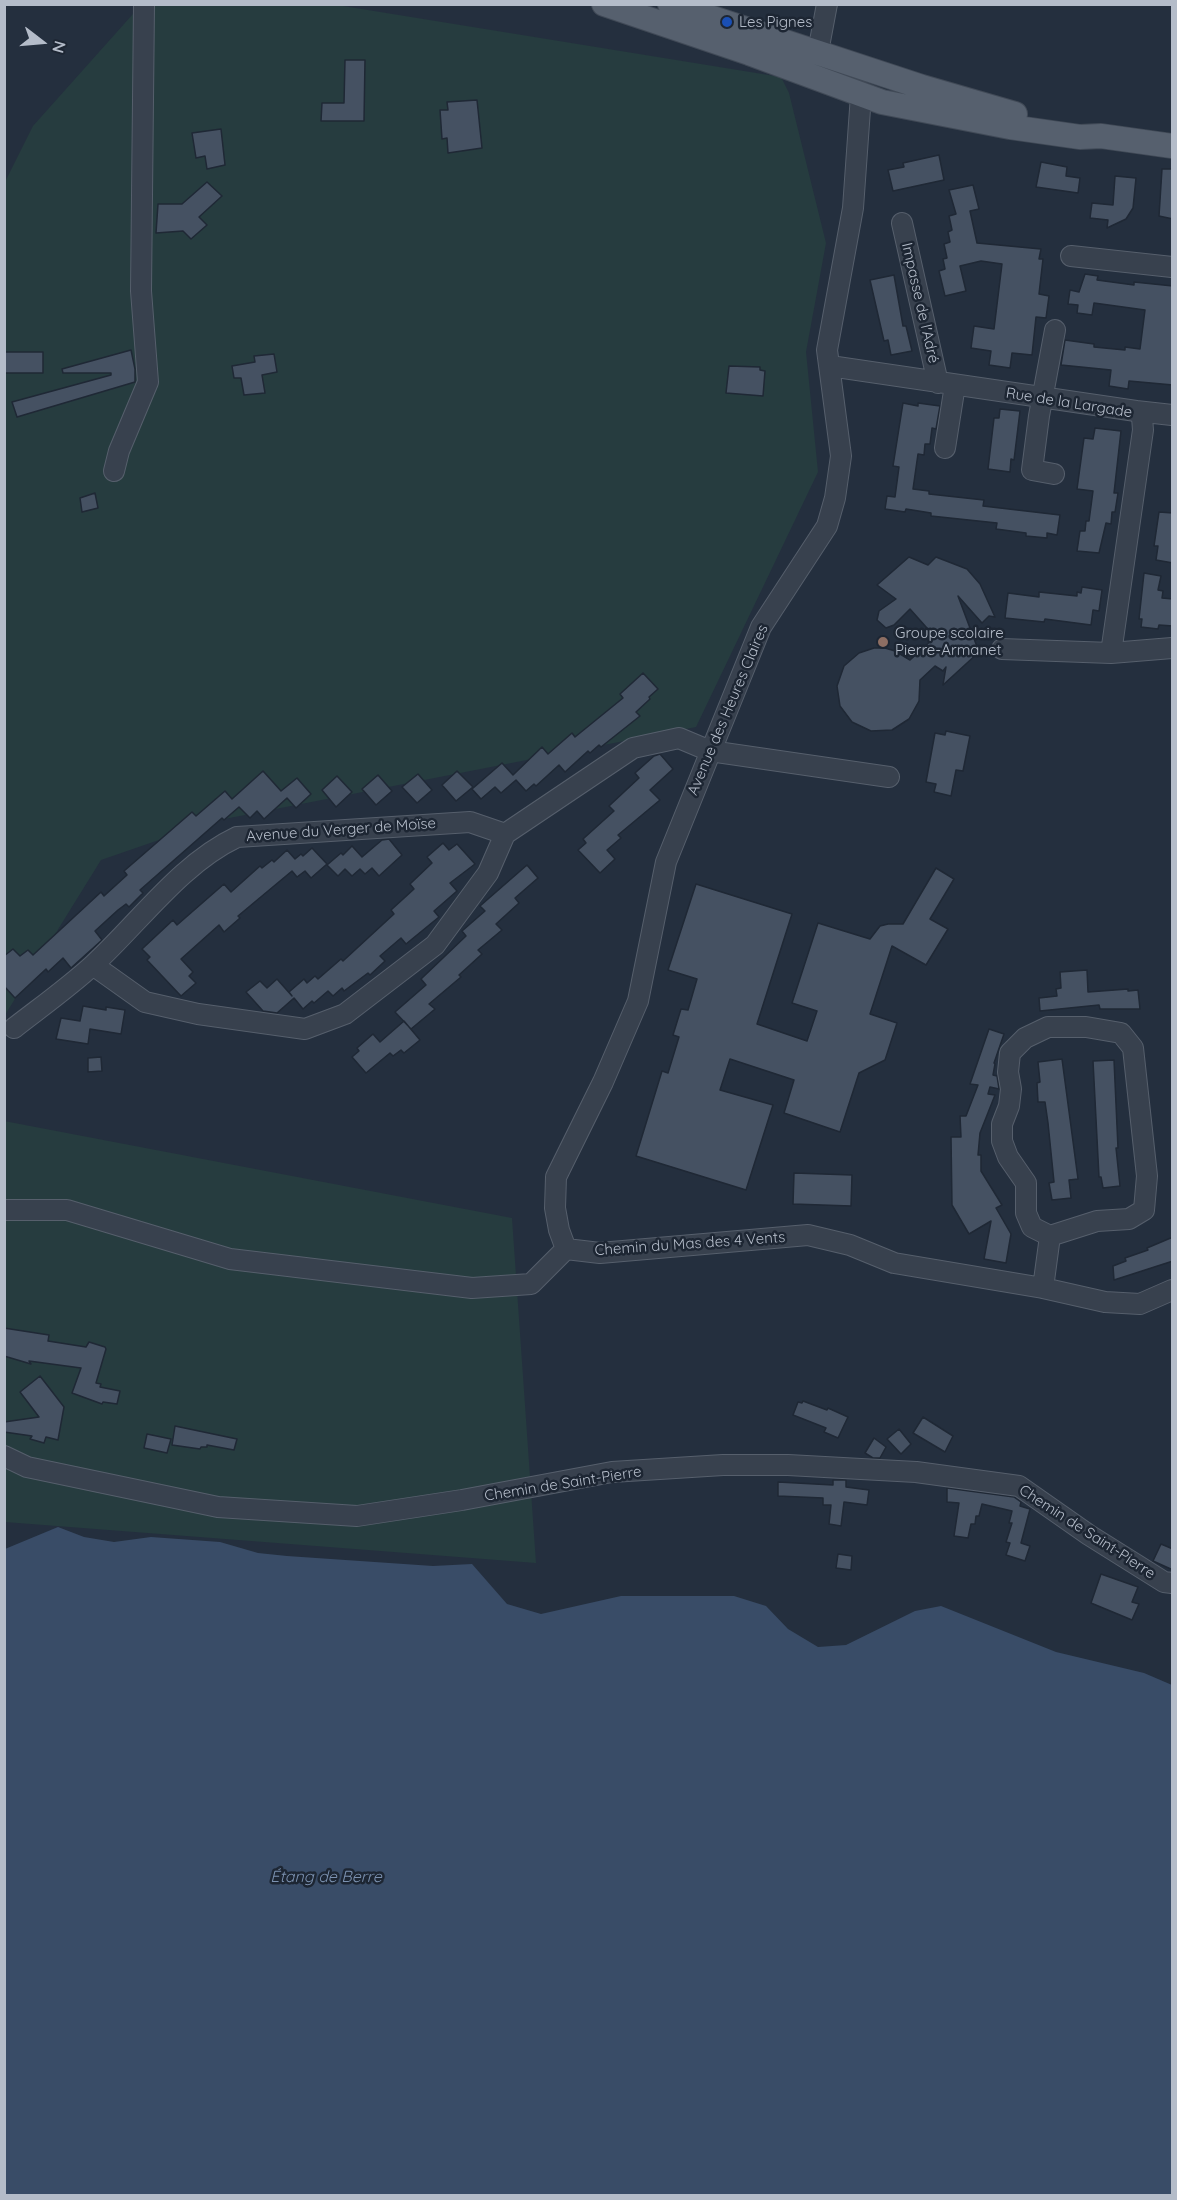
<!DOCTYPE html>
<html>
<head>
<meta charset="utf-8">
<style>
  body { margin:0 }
  #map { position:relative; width:1177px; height:2200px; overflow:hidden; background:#242f3e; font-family:Quicksand,sans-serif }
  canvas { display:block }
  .frame { position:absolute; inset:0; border:6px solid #b4bcc9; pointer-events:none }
  .north { position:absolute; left:12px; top:12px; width:60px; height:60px; -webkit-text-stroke:4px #1d2633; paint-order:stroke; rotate:106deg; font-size:16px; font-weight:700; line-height:24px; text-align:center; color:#b4bcc9 }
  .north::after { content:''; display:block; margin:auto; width:21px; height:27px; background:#b4bcc9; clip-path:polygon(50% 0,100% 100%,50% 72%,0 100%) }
</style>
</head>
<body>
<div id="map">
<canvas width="1177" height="2200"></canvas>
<div class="frame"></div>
<div class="north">N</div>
</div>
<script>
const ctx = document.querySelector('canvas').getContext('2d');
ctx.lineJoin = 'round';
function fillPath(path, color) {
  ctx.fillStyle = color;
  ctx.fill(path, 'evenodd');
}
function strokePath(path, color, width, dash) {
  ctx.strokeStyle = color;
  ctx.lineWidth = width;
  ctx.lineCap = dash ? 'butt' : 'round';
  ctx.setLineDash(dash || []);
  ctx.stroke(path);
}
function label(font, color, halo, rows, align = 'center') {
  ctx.font = font + ' Quicksand,sans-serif';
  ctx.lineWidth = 5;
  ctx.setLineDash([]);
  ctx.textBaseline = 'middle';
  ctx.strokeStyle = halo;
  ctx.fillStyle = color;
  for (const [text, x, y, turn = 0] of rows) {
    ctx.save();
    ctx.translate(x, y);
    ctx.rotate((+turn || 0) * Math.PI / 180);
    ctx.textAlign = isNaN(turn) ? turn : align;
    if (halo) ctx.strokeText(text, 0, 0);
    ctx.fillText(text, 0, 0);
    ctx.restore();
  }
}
const green = new Path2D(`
  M141 5H337L781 77 789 93 826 243 806 352 818 472 696 727 214 821 101 860 5 1015 4 184 33 126Z
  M4 1121 512 1218 536 1563 5 1522Z`);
const water = new Path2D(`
  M58 1527 84 1537 114 1542 151 1537 220 1542 258 1553 287 1556 433 1566 472 1564 507 1604 541 1614 621 1596H734L766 1606 788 1629 818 1647 846 1645 915 1611 941 1606 1056 1652 1144 1673 1172 1685V2195H5V1549Z`);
const building = new Path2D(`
  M345 60H365L364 121H321L322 103H344Z
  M477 100 482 148 448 153 447 138 442 139 440 110H448L447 102Z
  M221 129 225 165 207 169 205 156 196 158 192 133Z
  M939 155 944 180 893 191 888 170 904 167 903 163Z
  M1041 162 1067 167 1066 176 1080 178 1078 193 1036 187Z
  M1162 169H1173V219L1159 216Z
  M1115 176 1136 178 1133 208 1126 219 1107 228 1108 220 1090 218 1092 203 1113 205Z
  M207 182 222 196 199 217 207 225 191 239 183 231 156 233 158 204H182Z
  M973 185 979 209 970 211 977 243 1041 249 1039 259H1043L1039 294 1049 296 1046 318 1036 317 1032 355 1012 353 1010 368 989 365 991 351 971 348 974 326 994 329 1002 264 981 261 960 266 966 291 945 296 939 271 945 269 943 259 947 258 944 244 950 242 948 232 952 230 949 216 956 214 949 190Z
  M1085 274 1098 276 1097 280 1134 285V282L1173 286V385L1129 381 1128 389 1109 386 1111 370 1061 365 1065 340 1094 344V347L1125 350V347L1140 349 1145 310 1094 303 1092 315 1077 313 1078 305 1068 304 1070 290 1079 292Z
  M894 275 903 326H906L912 351 891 355 888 340 884 341 870 280Z
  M131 350 135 369V382L17 417 12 402 111 375V373H63L62 369Z
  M4 352H43V373H4Z
  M274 354 277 372 262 375 265 393 244 395 241 378H234L232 366 255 362 254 356Z
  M729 366 760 367V370L765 371 763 396 726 393Z
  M903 403 918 406V403L940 406 936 429 932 428 930 444H925L924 455 918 454 913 489 929 491V494L984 500 983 506 1060 515 1057 535 1047 533V538L1026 536V533L996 529 997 523 931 516V513L906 509 905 512 885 509 887 496 895 497 899 467 893 466Z
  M1000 409 1020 411 1014 460 1011 459 1010 472 988 469 994 418H999Z
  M1095 428 1121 431 1114 493H1118L1115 512H1112L1111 524 1106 523 1099 553 1077 551 1080 531H1085L1086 521H1089L1093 491 1077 489 1084 438 1093 439Z
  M95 493 98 508 82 512 80 498Z
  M1159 512 1173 513V563L1156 560 1158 546H1154Z
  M909 557 928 565 936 557 967 569 980 584 995 617 989 616 982 623 958 596 979 652 943 685 946 667 943 671 935 666 920 680 919 701 909 719 892 730 871 731 852 722 840 706 837 686 844 666 859 653 874 648H885L895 651 910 660 935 637 910 609 894 625 886 628 877 620 879 611 896 599 877 585Z
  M1144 573 1161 576 1158 590 1163 591 1162 598 1173 599V626L1159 625 1158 629 1141 627 1142 619H1139Z
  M1082 587 1102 590 1099 611 1093 610 1091 625 1045 619 1044 622 1005 618 1008 593 1039 597V592L1077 596V592L1081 593Z
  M643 673 658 689 649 697 650 699 636 712 640 716 601 747 599 745 590 753 588 751 565 772 559 765 536 786 534 784 526 791 516 780 501 793 495 787 481 799 472 789 502 763 513 775 542 747 548 754 572 733 575 737 623 698 620 694Z
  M946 731 970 736 963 771 956 770 951 796 934 792 936 784 926 782 935 733 945 735Z
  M660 754 673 769 650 790 660 800 618 835 621 838 607 850 615 859 600 873 578 850 586 843 583 839 614 811 609 806 639 778 635 773 654 756Z
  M263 771 281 791 297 778 311 794 296 808 287 798 264 819 257 811 250 818 239 807 224 820 222 818 140 890 143 893 129 907 126 904 118 910 95 931 102 940 71 968 63 958 48 972 46 969 15 998 4 986V956L13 949 20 956 28 950 33 955 101 892 104 896 127 875 124 871 192 812 196 816 225 791 232 799Z
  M457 771 473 787 456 801 442 785Z
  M418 774 432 790 417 803 402 787Z
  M378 775 392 791 376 805 362 789Z
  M337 776 352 792 336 807 322 790Z
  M389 839 402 855 379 876 372 868 365 874 360 869 352 876 345 869 338 876 327 865 341 853 343 855 352 846 362 857 382 840Z
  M443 843 449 850 457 844 475 864 450 883 457 891 434 911 439 917 406 944 401 938 380 956 385 961 370 975 368 973 344 991 342 988 333 996 328 991 314 1003 312 1001 303 1009 294 998 277 1013 263 1011 246 992 260 981 267 988 277 979 292 996 289 992 304 979 307 983 315 976 318 979 341 959 343 961 394 914 391 910 414 889 410 884 432 863 427 857Z
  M312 848 327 864 311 878 305 871 297 877 292 871 238 916 240 918 224 932 219 925 181 959 193 972 189 976 196 983 181 996 147 960 150 957 142 949 173 920 177 925 224 884 231 892 260 866 262 868 272 860 274 862 287 850 295 859 301 854 303 856Z
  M527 865 538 878 515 898 519 903 496 924 502 930 478 950 482 954 459 975 461 977 429 1004 435 1009 411 1029 395 1012 426 985 421 979 466 936 462 931 485 911 480 906Z
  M936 868 954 879 930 919 948 929 926 965 892 946 870 1014 897 1023 885 1060 859 1073 840 1132 784 1113 794 1080 730 1059 720 1090 773 1105 746 1190 636 1156 662 1071 668 1073 679 1037 673 1035 681 1009 688 1010 697 979 668 970 696 884 792 914 757 1024 807 1041 817 1011 792 1003 818 923 870 939 880 926 888 924H903Z
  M1087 970 1088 992 1128 989V991L1138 990 1140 1009H1100L1099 1005 1040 1011 1039 998 1057 996 1056 989 1061 988 1060 972Z
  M83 1006 106 1010V1007L125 1010 121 1034 90 1029 88 1044 56 1039 61 1018 80 1021Z
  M404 1021 420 1040 404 1053 401 1050 393 1056 390 1053 366 1073 352 1057 359 1051 357 1048 373 1034 380 1042Z
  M989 1029 1004 1034 994 1063 995 1064 993 1075 997 1076 999 1089 990 1087 988 1094 995 1095 980 1133 978 1155H981V1171L1002 1205 996 1208 1011 1234 1006 1263 984 1259 991 1221 969 1234 952 1205 951 1137H961L960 1116H966L978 1085 970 1084Z
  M101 1057 102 1071 88 1072V1058Z
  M1062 1059 1078 1179 1069 1180 1071 1198 1052 1200 1049 1183 1054 1182 1048 1123 1045 1102H1038L1037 1083 1040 1082 1038 1062Z
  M1114 1060 1118 1148H1116L1120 1186 1103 1188 1101 1177H1099L1093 1061Z
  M794 1173 852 1175 851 1206 793 1204Z
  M1173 1237V1261L1114 1280 1113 1266 1126 1261 1125 1258 1148 1250 1147 1248Z
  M4 1328 49 1335 48 1341 86 1347 89 1342 105 1347 106 1349 96 1383 101 1384 100 1387 120 1391 117 1404 103 1402 102 1404 72 1393 81 1368 29 1361 31 1364 4 1356Z
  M40 1376 64 1407 58 1440 46 1437 44 1443 30 1439 32 1436 4 1432V1422L39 1417 20 1392Z
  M803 1401 827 1410 828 1408 848 1417 838 1438 824 1432 826 1428 793 1415 798 1402 802 1403Z
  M923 1417 953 1436 945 1452 913 1433Z
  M175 1426 237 1439 234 1450 207 1445V1447H201L200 1449 172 1445Z
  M899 1429 911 1444 901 1454 887 1439Z
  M147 1434 171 1439 167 1453 144 1448Z
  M874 1438 886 1447 880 1458H873L865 1453Z
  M833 1480H846V1487L869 1490 867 1505 844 1502 841 1526 829 1524 831 1505H823V1498L778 1496V1482L833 1485Z
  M947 1488 1014 1497 1021 1502 1020 1506 1030 1509 1021 1543 1030 1546 1025 1561 1006 1555 1010 1543 1006 1542 1012 1523H1009L1012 1511 982 1504 979 1516H976L975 1524H971L968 1538 954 1536 959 1503 947 1502Z
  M1161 1544 1173 1549V1570L1153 1561Z
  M838 1554 852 1556 851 1570 836 1568Z
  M1101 1574 1138 1587 1132 1602 1139 1604 1132 1620 1091 1603Z`);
const minor = new Path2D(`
  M818 52 827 4
  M902 223 938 383
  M1071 256 1172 267
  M830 366 1136 411 1142 417 1143 430 1111 653
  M1136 411 1172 415
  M945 448 955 385
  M114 471 119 451 148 382 141 291 144 4
  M1054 474 1032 470 1039 416 1055 330
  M1002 649 1111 653 1172 648
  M93 965 145 1002 198 1014 305 1029 345 1014 435 945 488 873 505 834
  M14 1028C41 1007 69 987 93 965 139 923 180 864 237 837L470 822 505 834 633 748 679 738 710 751 889 777
  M4 1210H67L230 1259 472 1288 531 1284 566 1249
  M566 1249 559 1230 555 1208 556 1177 603 1082 638 1001 666 862 761 627 827 526 835 498 841 456 827 350 853 208 861 95
  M566 1249 600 1253 808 1235 850 1245 894 1263 1043 1288 1105 1302 1140 1304 1172 1290
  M1043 1288 1050 1236 1097 1221 1129 1219 1144 1210 1147 1176 1133 1048 1121 1033 1086 1027H1048L1025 1038 1010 1053 1008 1072 1011 1089 1009 1106 1002 1124V1141L1008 1157 1026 1183V1213L1032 1227 1050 1236
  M4 1456 27 1467 218 1507 357 1516 462 1500 612 1472 723 1465H788L916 1472 1019 1486 1089 1535 1164 1582 1172 1583`);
const major = new Path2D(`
  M604 4 749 53 882 102 1010 127 1080 137 1101 136 1172 146
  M670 4 922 87 1015 114`);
const markers = [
  [727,22,6,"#1a4fb4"],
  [883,642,6,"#8d6e63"]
];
const poiNames = [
  ["Les Pignes",739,22],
  ["Groupe scolaire",895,633],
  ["Pierre-Armanet",895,650]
];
const streetNames = [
  ["Impasse de l'Adré",920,303,77],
  ["Rue de la Largade",1069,403,9],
  ["Avenue des Heures Claires",728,710,-67],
  ["Avenue du Verger de Moïse",341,830,-4],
  ["Chemin du Mas des 4 Vents",690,1244,-4],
  ["Chemin de Saint-Pierre",563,1484,-9],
  ["Chemin de Saint-Pierre",1087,1532,33]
];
const waterNames = [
  ["Étang de Berre",326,1877]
];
fillPath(green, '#263c3f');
fillPath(water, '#394c67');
fillPath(building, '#455162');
strokePath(building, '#1f2835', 1.5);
strokePath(minor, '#565f6c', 22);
strokePath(major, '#414a57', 26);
strokePath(minor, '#38414e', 20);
strokePath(major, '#56606e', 24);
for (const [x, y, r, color] of markers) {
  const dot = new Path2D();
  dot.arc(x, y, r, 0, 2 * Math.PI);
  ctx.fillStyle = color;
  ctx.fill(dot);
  strokePath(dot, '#1d2633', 2);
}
label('15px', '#b4bcc9', '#1d2633', poiNames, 'left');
label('15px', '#b4bcc9', '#1d2633', streetNames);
label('italic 16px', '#7c92b1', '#1d2633', waterNames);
</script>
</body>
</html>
